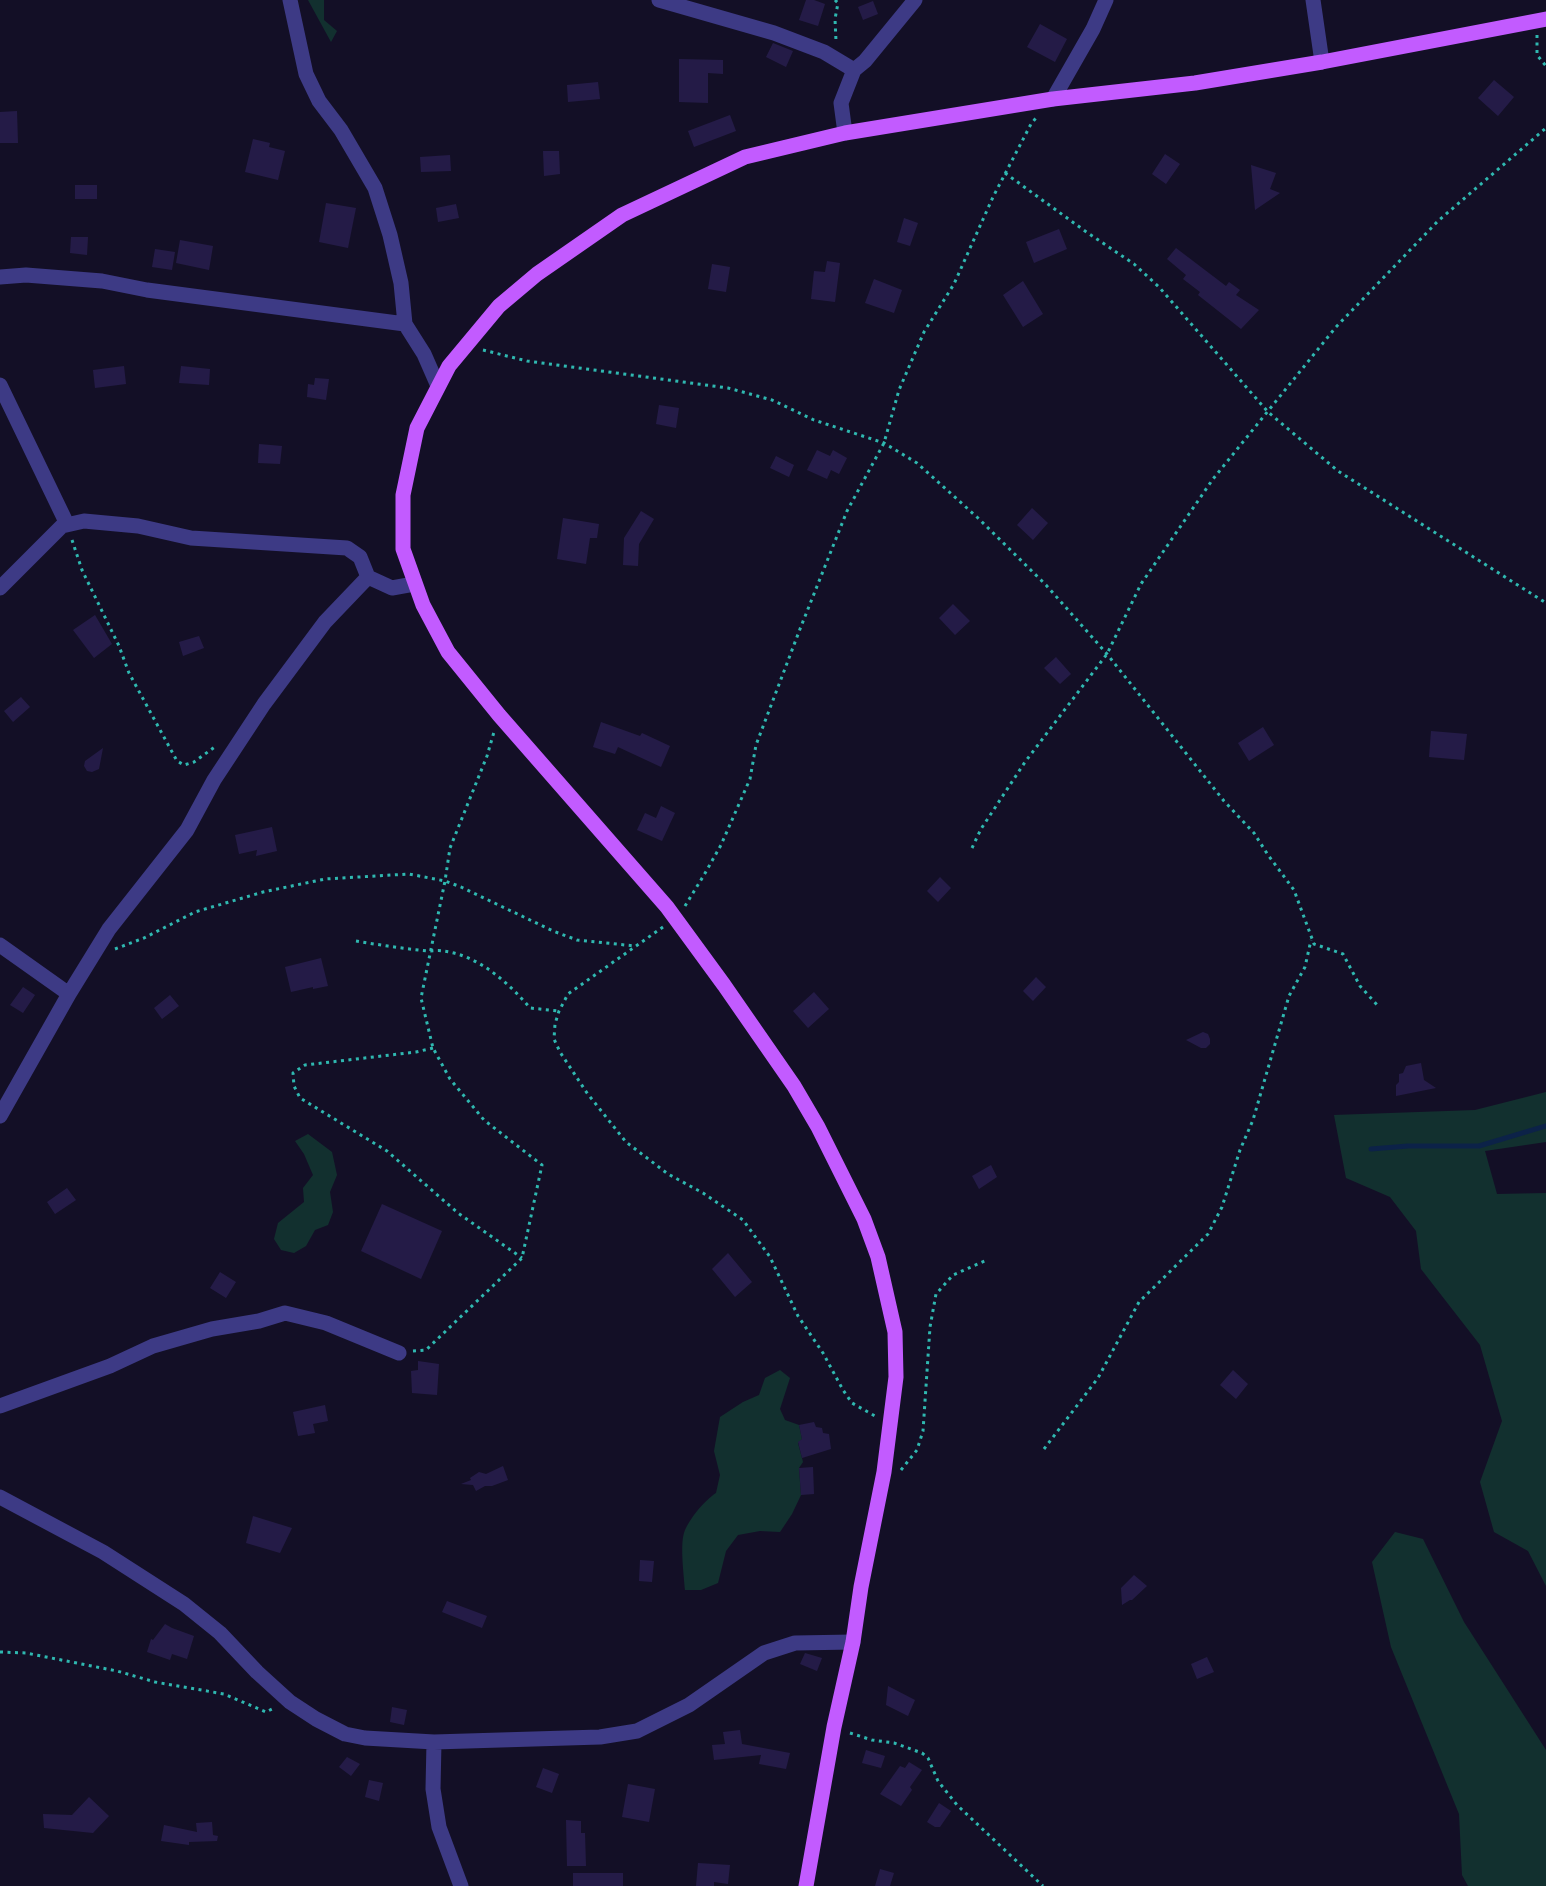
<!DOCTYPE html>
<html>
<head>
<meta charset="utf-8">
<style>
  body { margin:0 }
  canvas { display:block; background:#130f26 }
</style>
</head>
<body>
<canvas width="1546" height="1886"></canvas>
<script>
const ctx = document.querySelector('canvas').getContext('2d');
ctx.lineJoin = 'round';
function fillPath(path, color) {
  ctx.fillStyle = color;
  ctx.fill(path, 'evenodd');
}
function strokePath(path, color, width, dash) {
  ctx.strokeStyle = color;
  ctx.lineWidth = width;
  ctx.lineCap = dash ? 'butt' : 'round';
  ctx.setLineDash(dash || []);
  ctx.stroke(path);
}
const green = new Path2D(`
  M308 0H324V20L337 31 331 42Z
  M1546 1092V1142L1485 1151 1497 1194 1546 1193V1586L1528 1551 1494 1532 1480 1482 1502 1421 1480 1345 1421 1269 1416 1231 1390 1197 1346 1178 1334 1115 1475 1110Z
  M308 1134 332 1152 337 1175 330 1192 333 1212 328 1225 315 1230 306 1246 294 1253 281 1250 274 1239 278 1223 304 1202 303 1188 313 1175 304 1154 295 1141Z
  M780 1370 790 1378 780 1409 785 1420 799 1425 802 1439 798 1443 803 1462 799 1468 801 1495 792 1514 780 1532 760 1531 738 1535 726 1551 718 1583 701 1590H685C684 1576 680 1546 684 1533 689 1519 704 1501 716 1493L720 1475 714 1451 720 1417 743 1402 759 1395 765 1378Z
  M1395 1532 1423 1539 1464 1622 1546 1750V1886H1468L1462 1875 1459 1814 1391 1647 1372 1562Z`);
const stream = new Path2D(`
  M1371 1149 1408 1146H1479L1546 1126`);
const building = new Path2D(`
  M806 0H814L825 4 818 26 799 20Z
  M873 1 878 14 863 20 858 7Z
  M1040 24 1067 39 1055 62 1027 47Z
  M773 43 793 51 786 67 766 57Z
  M679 59 723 60V74L708 73V103L679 102Z
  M1494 80 1514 97 1498 116 1478 98Z
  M598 82 600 99 568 102 567 85Z
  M17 111 18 143H0V112Z
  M730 115 736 131 694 147 688 131Z
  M253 139 270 143 269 147 285 151 278 180 245 172Z
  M543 151H559L560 174 544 176Z
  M1165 154 1180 164 1166 184 1152 174Z
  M450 155 451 171 421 172 420 157Z
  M1251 165 1276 173 1270 189 1280 193 1255 210Z
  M75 185H97V199H75Z
  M326 203 356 208 348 248 319 242Z
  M456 204 459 218 438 222 436 208Z
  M904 218 918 223 910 246 897 242Z
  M1059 229 1067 249 1034 263 1026 242Z
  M71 237H88L87 255 70 253Z
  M180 240 213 246 209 270 176 263Z
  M1176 248 1226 286 1229 282 1240 290 1236 295 1259 310 1241 329 1198 295 1200 292 1183 279 1186 275 1167 259Z
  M155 249 175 252 172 270 152 267Z
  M827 261 840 263 835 302 811 299 814 271 825 272Z
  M712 264 730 267 726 292 708 289Z
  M874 279 902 290 894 313 865 303Z
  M1023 281 1043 314 1023 327 1003 295Z
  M124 366 126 384 95 388 93 370Z
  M181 366 210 369 209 385 179 383Z
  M315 378 329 379 326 400 307 397 308 384 314 385Z
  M659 405 679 408 676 428 656 424Z
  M259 444 282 446 280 464 258 463Z
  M817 450 830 456 833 450 847 458 839 474 831 470 827 479 807 470Z
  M776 456 794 465 789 477 770 468Z
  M1032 508 1048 523 1033 540 1017 525Z
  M641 511 654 519 639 544 638 566 623 565 624 538Z
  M563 518 599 524 597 538H590L586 564 557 559Z
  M953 604 970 621 955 635 939 618Z
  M95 615 112 644 94 658 73 630Z
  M199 636 204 648 183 656 179 642Z
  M1056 657 1071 674 1060 684 1044 668Z
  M21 697 30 707 13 722 4 711Z
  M601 722 640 736 642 733 670 746 661 767 618 747 615 754 593 747Z
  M1263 727 1274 745 1249 761 1238 743Z
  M1431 731 1467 734 1464 760 1429 757Z
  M103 748 99 769 92 772 87 771 84 766 85 761Z
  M661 806 675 813 662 841 637 830 645 813 656 818Z
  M272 827 277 851 256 856 257 850 239 854 235 835Z
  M940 877 951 888 938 902 927 891Z
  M321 958 328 986 313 989V987L291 992 285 967Z
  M1036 977 1046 987 1033 1001 1023 991Z
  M23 987 35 995 23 1013 10 1005Z
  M814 992 829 1009 808 1028 793 1011Z
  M170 995 179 1006 162 1019 154 1008Z
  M1203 1032 1208 1034 1210 1039V1044L1206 1048H1201L1186 1040Z
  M1421 1063 1424 1080 1436 1088 1396 1096V1085L1399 1082V1074L1403 1073 1406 1066Z
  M991 1165 997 1177 979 1189 972 1176Z
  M67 1188 76 1200 55 1214 47 1202Z
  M382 1204 442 1231 421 1279 361 1251Z
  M728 1253 752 1282 735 1297 712 1269Z
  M220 1272 236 1282 226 1298 210 1288Z
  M418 1361 439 1364 437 1395 412 1393 411 1371 418 1370Z
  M1233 1370 1248 1384 1236 1399 1220 1385Z
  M325 1405 328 1421 313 1424 315 1433 298 1436 293 1412Z
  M814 1422 816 1427 822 1428 823 1433 829 1434 831 1449 802 1458 798 1442 802 1439 799 1425Z
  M503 1466 508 1480 492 1486H485L476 1491 473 1485 461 1484 471 1480 470 1478 479 1472 486 1474Z
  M813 1467 814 1494 801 1495 799 1468Z
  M253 1516 292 1528 280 1553 246 1543Z
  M640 1560 654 1561 652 1582 639 1581Z
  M1134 1575 1147 1586 1132 1600H1130L1122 1605 1121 1588Z
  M447 1601 487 1616 482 1628 442 1612Z
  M165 1624 172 1628 194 1636 187 1659 172 1654 170 1660 147 1652 151 1639 153 1640Z
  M805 1653 822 1658 817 1671 800 1664Z
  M1207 1657 1214 1672 1197 1679 1191 1664Z
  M888 1686 915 1700 908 1716 886 1705Z
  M392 1707 407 1710 404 1725 390 1722Z
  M740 1730 742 1744 790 1753 786 1769 759 1764 761 1755 714 1760 712 1745 725 1744 723 1732Z
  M866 1750 885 1756 881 1768 862 1763Z
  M347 1757 360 1764 351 1776 339 1767Z
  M909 1762 922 1770 910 1787 912 1790 901 1806 880 1794 900 1766 905 1768Z
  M543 1768 559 1774 552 1793 536 1787Z
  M369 1780 383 1783 379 1801 365 1797Z
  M628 1784 655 1789 649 1822 622 1817Z
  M89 1797 109 1816 93 1833 44 1828 43 1814 72 1815Z
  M939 1803 951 1811 940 1827H935L927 1822Z
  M566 1820 581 1821V1833H585L586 1866H567Z
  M212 1822 213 1835 218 1836 217 1841 189 1842V1845L161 1841 164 1825 197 1832 196 1823Z
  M698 1863 730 1865 728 1884 714 1882V1886H696Z
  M880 1869 894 1873 890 1886H875Z
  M573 1873H623V1886H573Z`);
const path = new Path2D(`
  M835 0 838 3 835 19 836 41
  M1537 35V55L1546 66
  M1005 173 1085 231 1134 264 1159 287 1268 412 1338 471 1546 603
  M483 350 527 361 728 388 772 400 814 420 884 443 917 463 978 518 1046 585 1107 654 1224 801 1254 833 1268 855 1294 890 1314 944 1343 954 1360 986 1379 1007
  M72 540 82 570 119 646 129 673 177 761 184 765 194 762 216 746
  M972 848 981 829 1025 762 1107 654 1141 584 1213 479 1336 327 1438 221 1546 128
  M685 906 704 875 721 845 750 779 756 745 800 629 847 511 884 443 899 390 924 332 954 284 993 197 1031 124 1036 118
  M663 927 568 994 559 1011 555 1024 554 1039 560 1052 587 1093 626 1142 668 1174 703 1193 743 1220 770 1257 798 1316 823 1353 843 1390 852 1403 875 1416
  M356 941C380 945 405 949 429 951 434 951 439 950 443 951 478 955 509 983 530 1008L559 1011
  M115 949 144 938 195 912 263 892 325 879 409 874 445 881 461 887 553 931 577 940 635 946
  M433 1048 416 1052 305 1065 293 1073 294 1086 300 1098 387 1151 458 1213 522 1258
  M413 1351 426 1350 522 1258 542 1165 484 1120 450 1079 433 1048 421 998 445 881 450 848 487 756 494 732
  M1044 1449 1098 1378 1139 1302 1208 1234 1222 1207 1240 1150 1253 1120 1289 996 1305 967 1311 940
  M901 1470 917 1450 923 1431 930 1327 936 1294 953 1275 987 1260
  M0 1652 26 1653 117 1671 155 1682 224 1694 266 1712 274 1708
  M850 1733 872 1740 894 1743 922 1753 928 1758 938 1781 957 1805 1043 1886`);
const minor = new Path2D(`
  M290 0 306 74 319 101 341 130 375 188 390 235 401 283 405 324 424 354 438 386
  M659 0 774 33 824 52 854 70
  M1313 0 1322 62
  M1053 99 1093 29 1106 0
  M845 133 841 103 854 70 865 61 915 0
  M0 277 26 275 102 281 147 290 405 324
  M0 385 67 524
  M0 588 62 526 84 521 138 526 191 538 347 548 360 557 368 577
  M0 945 69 994
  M0 1116 69 994 109 929 187 830 214 780 264 704 325 622 368 577 392 588 414 584
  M0 1406 110 1366 153 1346 212 1329 259 1321 285 1313 326 1323 399 1353
  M0 1497 103 1552 184 1604 220 1633 257 1672 290 1702 316 1719 345 1734 365 1738 434 1742 600 1737 637 1731 689 1705 764 1653 795 1643 853 1642
  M434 1742 433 1789 439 1827 461 1886`);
const major = new Path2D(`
  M806 1886 834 1727 853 1642 861 1587 884 1472 896 1377 895 1332 878 1257 864 1219 818 1127 794 1086 724 985 667 907 499 715 448 652 423 605 403 549V495L417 428 449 366 499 306 537 274 622 215 745 157 845 133 1053 99 1195 83 1322 62 1546 19`);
fillPath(green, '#12302f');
strokePath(stream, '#0c2248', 5);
fillPath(building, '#241b47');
strokePath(path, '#2fb8b0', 3, [3, 4.5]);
strokePath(minor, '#3d3a85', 15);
strokePath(major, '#c25bff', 15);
</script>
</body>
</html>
